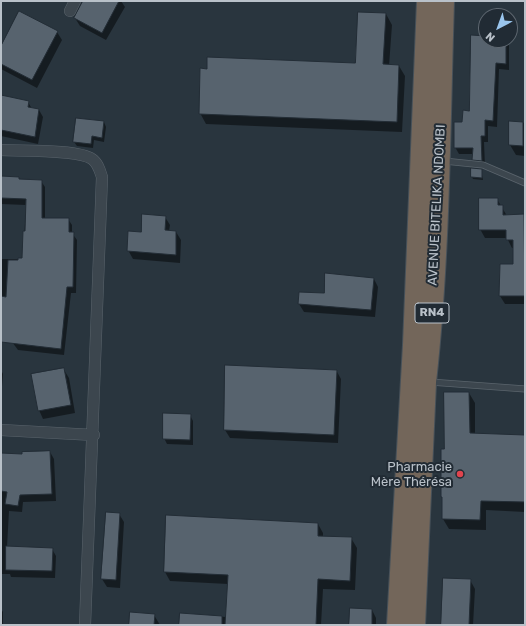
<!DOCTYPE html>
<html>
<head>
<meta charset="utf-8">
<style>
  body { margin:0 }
  #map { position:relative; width:526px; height:626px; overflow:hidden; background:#29353e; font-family:Rubik,sans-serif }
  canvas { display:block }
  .frame { position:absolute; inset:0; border:2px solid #b9c1c9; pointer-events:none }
  .north { position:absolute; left:478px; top:8px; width:40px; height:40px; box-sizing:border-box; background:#212b34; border:1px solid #5e6770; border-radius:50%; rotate:221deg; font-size:11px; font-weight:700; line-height:16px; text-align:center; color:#b9c1c9 }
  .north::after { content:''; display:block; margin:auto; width:14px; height:18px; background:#9ac5ed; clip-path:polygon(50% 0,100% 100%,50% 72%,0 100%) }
</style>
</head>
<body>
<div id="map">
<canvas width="526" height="626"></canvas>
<div class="frame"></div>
<div class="north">N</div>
</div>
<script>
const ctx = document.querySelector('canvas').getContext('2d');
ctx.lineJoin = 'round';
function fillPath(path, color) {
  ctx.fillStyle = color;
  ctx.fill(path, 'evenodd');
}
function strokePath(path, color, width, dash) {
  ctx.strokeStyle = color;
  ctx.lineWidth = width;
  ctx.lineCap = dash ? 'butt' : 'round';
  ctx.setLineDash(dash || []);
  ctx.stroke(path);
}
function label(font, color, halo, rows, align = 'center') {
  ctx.font = font + ' Rubik,sans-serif';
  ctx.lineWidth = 4;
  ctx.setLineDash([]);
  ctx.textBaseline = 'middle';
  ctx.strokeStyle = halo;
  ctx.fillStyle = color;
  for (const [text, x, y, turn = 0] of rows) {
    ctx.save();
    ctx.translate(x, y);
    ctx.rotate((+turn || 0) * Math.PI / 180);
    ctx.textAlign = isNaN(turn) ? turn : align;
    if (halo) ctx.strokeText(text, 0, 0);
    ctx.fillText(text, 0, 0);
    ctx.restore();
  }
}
const shadow = new Path2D(`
  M84 1H121L125 7 106 40 80 26 75 18Z
  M386 14 392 25 389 66H399L405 76 402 132 206 124 200 113 355 64Z
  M57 32 62 40 37 88 1 69V48Z
  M486 37V40H507L509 44V70L499 69 497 127 488 126V142H484L485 167 476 166 473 159V154H459L455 147 463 123 470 112Z
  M1 96 28 102 32 109 39 110 43 117 38 144 1 136Z
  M104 122 106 127 104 142 94 140 93 148 77 146 74 142Z
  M510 122 525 123V156L516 155 510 145Z
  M481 170 483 180 473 179 472 177Z
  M1 177 41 181 45 187V219H68L72 225V233L77 240 76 293H71L64 355 18 350 1 327V259H23L26 205 1 204Z
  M497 199 507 216H523L525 218V304H505L500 296 514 265V248H512L507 238H485L480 229Z
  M165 217 170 225 169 231 176 232 181 240 180 263 133 259 128 250 142 233Z
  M374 279 378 287 375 317 304 312 299 304Z
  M1 370 3 374 1 399Z
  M64 370 69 378 75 413 43 419 39 410Z
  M336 370 341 379 338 443 230 438 225 430Z
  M469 393 475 403V434L525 436V512L486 510V530L449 529 443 519 445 450Z
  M190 415 193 421V445L167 444 164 438Z
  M50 452 54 459 56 501 23 502 22 512 9 511 7 547 52 549 56 556 55 578 11 577 10 574H1V454L23 455Z
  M119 514 124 522 120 588 107 587 102 579Z
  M318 524 323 533V537L351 538 357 548 355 590 323 589 321 625H180L181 614 226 617 228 584 170 581 165 572Z
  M470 580 475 589 473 625H442Z
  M1 609 3 612V625H1Z
  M372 610 376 618V625H350Z
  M154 615 160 625H130Z`);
const building = new Path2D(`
  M83 1H119L102 33 74 18Z
  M19 11 58 31 32 80 1 64V46Z
  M358 12 386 13 383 64 399 65 397 122 199 114 200 68 207 69V57L355 63Z
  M471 35 486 36V40H506V64L496 63 493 121 485 120V136H481L482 161 472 160 473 148H454V122H462L463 110 469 111Z
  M1 95 29 101 28 107 39 109 35 137 1 130Z
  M76 118 104 121 102 138 92 136 91 144 73 142Z
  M509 121 523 122V146L509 145Z
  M471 168 482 169V178L471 177Z
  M1 176 19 177V179L42 180V218H69V232H74L73 287H67L61 349 1 342V296L6 297 8 260H18V258H22L23 231H25L26 199 1 198Z
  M479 198H498V205H503V215L524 214 525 296H499L500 264H513V240H506V230H479Z
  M142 214 166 216 165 230 176 231V255L127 251 128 231 141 232Z
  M325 273 374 278 371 310 298 304 299 292 324 293Z
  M225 365 337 370 334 435 224 430Z
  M64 368 71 405 38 411 31 374Z
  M444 392H469L470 433 525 435V502L481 501 480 520 442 519V497H441V449H444Z
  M163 413 191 414 190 440 163 439Z
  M50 451 52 494 20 495 18 506 5 504 7 492 1 491V453L22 454V452Z
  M106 512 120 513 116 580 101 579Z
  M166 515 318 523V536L352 537 350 581 318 579 316 625H225L228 575 164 572Z
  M6 546 53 548 52 571 6 570Z
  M443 578 471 579 469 625H441Z
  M350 608 372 609V625H349Z
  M130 612 155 614 154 625H129Z
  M180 613 222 616V625H179Z`);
const lane = new Path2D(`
  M444 161 483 165 525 183
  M430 382 525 389`);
const street = new Path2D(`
  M70 11 75 1
  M1 150C20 151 79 149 92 159 98 163 100 171 102 177L85 625
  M1 430 94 435`);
const highway = new Path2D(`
  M397 625 413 345 427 1
  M415 625 426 382C440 256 440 128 444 1`);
const markers = [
  [460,474,4,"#e0444e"]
];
const shields = [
  [432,313,34]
];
const shieldNames = [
  ["RN4",432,313]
];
const streetNames = [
  ["AVENUE BITELIKA NDOMBI",437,205,-87]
];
const poiNames = [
  ["Pharmacie",452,467],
  ["Mère Thérésa",452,482]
];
fillPath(shadow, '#0007');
fillPath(building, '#57636e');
strokePath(building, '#232d36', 1);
strokePath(lane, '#5a646c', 7);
strokePath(street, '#5a646c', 12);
strokePath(highway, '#475159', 22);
strokePath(lane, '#3c464e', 5.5);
strokePath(street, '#3c464e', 11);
strokePath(highway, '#73665a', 20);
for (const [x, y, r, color] of markers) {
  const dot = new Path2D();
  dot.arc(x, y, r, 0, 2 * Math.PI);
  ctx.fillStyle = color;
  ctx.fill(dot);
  strokePath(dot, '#212b34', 1.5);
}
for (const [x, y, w] of shields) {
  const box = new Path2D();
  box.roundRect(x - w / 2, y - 10, w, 20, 3);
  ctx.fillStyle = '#212b34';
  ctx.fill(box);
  strokePath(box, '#b9c1c9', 1);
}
label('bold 12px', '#b9c1c9', null, shieldNames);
label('13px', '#b9c1c9', '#212b34', streetNames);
label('13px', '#b9c1c9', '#212b34', poiNames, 'right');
</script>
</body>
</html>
